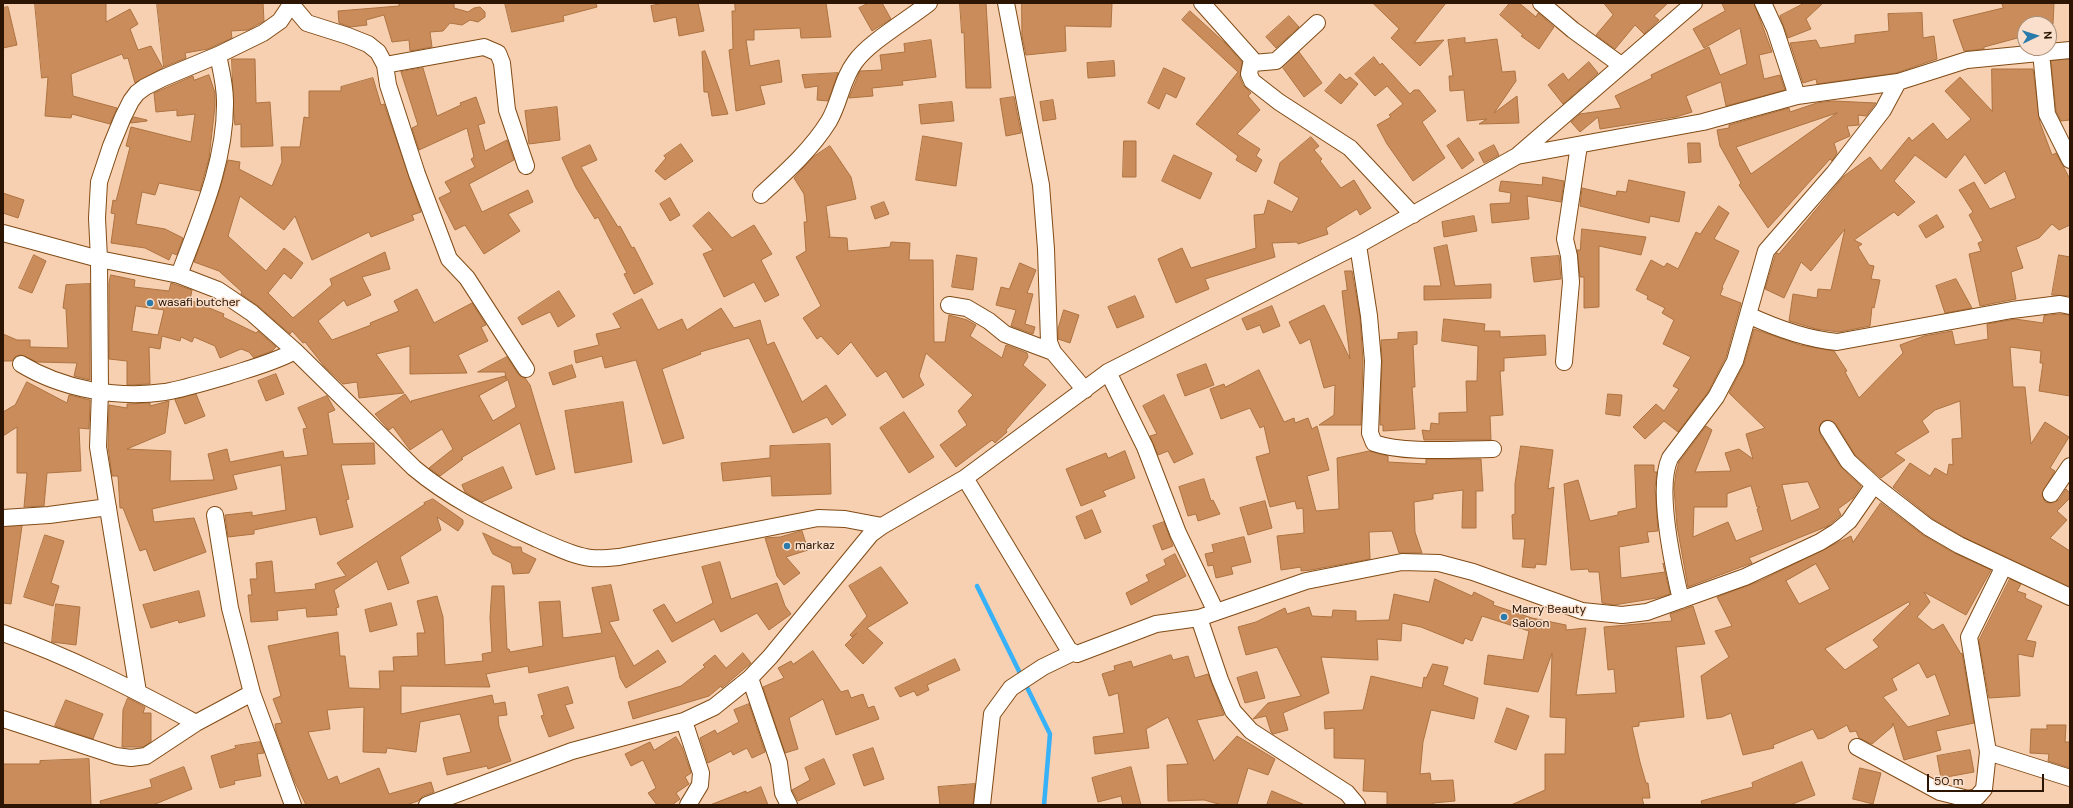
<!DOCTYPE html>
<html>
<head>
<meta charset="utf-8">
<style>
  body { margin:0 }
  #map { position:relative; width:2073px; height:808px; overflow:hidden; background:#f7d0b2; font-family:"DM Sans",sans-serif }
  canvas { display:block }
  .frame { position:absolute; inset:0; border:4px solid #2c1502; pointer-events:none }
  .north { position:absolute; left:2017px; top:16px; width:40px; height:40px; box-sizing:border-box; background:#fae0cc; border:1px solid #a88f7b; border-radius:50%; rotate:86deg; font-size:11px; font-weight:700; line-height:16px; text-align:center; color:#2c1502 }
  .north::after { content:''; display:block; margin:auto; width:14px; height:18px; background:#2a7bac; clip-path:polygon(50% 0,100% 100%,50% 72%,0 100%) }
  .scale { position:absolute; left:1927px; top:774px; width:117px; height:18px; box-sizing:border-box; border:2px solid #2c1502; border-top:0; padding-left:5px; font-size:12px; line-height:14px; white-space:nowrap; color:#2c1502; -webkit-text-stroke:3px #fae0cc; paint-order:stroke }
</style>
</head>
<body>
<div id="map">
<canvas width="2073" height="808"></canvas>
<div class="frame"></div>
<div class="north">N</div>
<div class="scale">50 m</div>
</div>
<script>
const ctx = document.querySelector('canvas').getContext('2d');
ctx.lineJoin = 'round';
function strokePath(path, color, width, dash) {
  ctx.strokeStyle = color;
  ctx.lineWidth = width;
  ctx.lineCap = dash ? 'butt' : 'round';
  ctx.setLineDash(dash || []);
  ctx.stroke(path);
}
function fillPath(path, color) {
  ctx.fillStyle = color;
  ctx.fill(path, 'evenodd');
}
function label(font, color, halo, rows, align = 'center') {
  ctx.font = font + ' "DM Sans",sans-serif';
  ctx.lineWidth = 3;
  ctx.setLineDash([]);
  ctx.textBaseline = 'middle';
  ctx.strokeStyle = halo;
  ctx.fillStyle = color;
  for (const [text, x, y, turn = 0] of rows) {
    ctx.save();
    ctx.translate(x, y);
    ctx.rotate((+turn || 0) * Math.PI / 180);
    ctx.textAlign = isNaN(turn) ? turn : align;
    if (halo) ctx.strokeText(text, 0, 0);
    ctx.fillText(text, 0, 0);
    ctx.restore();
  }
}
const stream = new Path2D(`
  M977 586 1050 734 1044 805`);
const building = new Path2D(`
  M35 3H106V22L130 9 138 24 130 29 138 50 151 46 163 68 135 83 128 58 124 59 122 54 71 74 73 96 117 108 110 124 72 114 71 118 45 116 48 77 42 78Z
  M157 3H263L264 21 248 30 231 31 232 38 208 49 185 53 186 58 164 67Z
  M399 3H454V8L468 12 474 8 480 7 485 12V17L478 22 470 20 462 25 450 23 443 31 430 32 432 47 410 51 409 40 392 42 384 15 366 20 367 25 350 27 339 23 338 11 399 6Z
  M505 3H596L597 7 563 16 564 21 512 32Z
  M664 3H698L704 31 679 36 676 17 654 22 651 6Z
  M735 3H826L831 37 801 38 800 28 754 30V40H746L750 66 779 60 782 82 760 86 765 104 736 111 729 50 733 49 732 11H735Z
  M869 3H882L891 19 872 31 859 8Z
  M960 3H986L991 88H966L964 32 962 33Z
  M1022 3H1112L1111 27 1065 26 1066 51 1026 55 1022 36Z
  M1373 3H1446L1414 43 1444 40 1420 66 1391 38 1399 29Z
  M1510 3H1519L1536 17 1538 13 1554 27 1539 49 1521 36 1523 35 1500 15Z
  M1604 3H1668L1654 16 1659 20 1644 34 1635 25 1615 49 1596 35 1613 15Z
  M1722 3H1754L1772 52 1759 55 1764 79 1780 75 1785 90 1726 106 1721 82 1686 96 1692 112 1676 117 1600 129 1598 117 1580 132 1571 122 1580 114 1621 108 1615 96 1652 78 1651 75 1709 47 1720 75 1747 64 1740 28 1704 48 1693 29 1725 11Z
  M1805 3H1823L1806 19 1811 29 1788 38 1780 16Z
  M2002 3H2054L2053 24H2025V36L1984 47V49L1964 51 1953 20 2003 8Z
  M8 7 17 45 3 48V8Z
  M1190 11 1225 43 1242 62 1240 78 1243 85 1251 93 1248 96 1260 110 1237 134 1260 149 1256 156 1262 160 1256 172 1236 160 1238 156 1196 124 1238 72 1182 20Z
  M1922 13 1923 38 1934 36 1937 59 1896 73 1817 84 1816 79 1803 83 1790 43 1816 40 1820 48 1855 43V35L1889 31 1888 14Z
  M1289 16 1299 27 1276 48 1266 37Z
  M1465 38V43L1497 39 1502 72 1515 71 1516 81 1494 113 1517 96 1519 123 1479 124 1487 119 1467 121 1464 90 1450 91 1449 76H1453L1448 40Z
  M931 40 936 77 902 81 903 85 872 88 873 96 849 98 860 71 882 70 880 55 905 52 904 44Z
  M705 51 718 86 728 114 712 116 708 92H704L702 52Z
  M1299 52 1322 83 1304 97 1283 68Z
  M1374 57 1380 65 1382 63 1410 94 1414 90H1419L1436 111 1422 122 1445 158 1413 181 1387 144 1377 125 1391 117 1389 115 1403 104 1387 86 1375 96 1355 74Z
  M232 59H255L256 103 270 102 273 146 241 147V124L235 125 234 118Z
  M2070 60V120L2061 121 2056 111 2051 61Z
  M1114 61 1115 76 1088 78 1087 63Z
  M1589 62 1598 73 1563 104 1548 85 1563 73 1568 80Z
  M423 68 437 116 461 105 460 103 476 97 485 123 478 125 485 151 507 140 514 160 469 184 482 212 528 190 533 202 508 214 520 231 484 254 465 225 455 230 439 198 451 192 445 182 475 167 471 159 474 157 467 128 419 150 412 128 418 125 401 72Z
  M1164 68 1185 78 1176 98 1166 93 1159 109 1148 103Z
  M1992 69H2033L2040 123 2052 155 2056 153 2070 179V225L2059 230 2052 224 2039 238 2016 247 2023 268 2011 272 2016 299 1980 306 1969 254 1981 251 1978 243 1983 241 1969 215 1973 212 1959 190 1974 182 1990 209 2016 198 2005 171 1985 184 1965 154 1946 178 1915 155 1894 181 1915 202 1898 216 1894 212 1854 240 1862 244 1858 247 1869 265 1874 266 1871 279 1880 280 1874 308 1872 307 1870 326 1839 332 1816 329 1789 321 1793 294 1817 298 1818 289 1831 290 1845 229 1811 271 1801 262 1784 298 1765 289 1775 256 1777 253 1779 254 1844 176 1870 157 1881 171 1909 137 1912 141 1933 123 1947 140 1971 119 1945 91 1960 77 1992 111Z
  M838 73 828 101 817 100 818 86 805 88 802 75Z
  M1340 74 1346 80 1350 77 1358 84 1341 104 1325 91Z
  M209 75 215 93V106L209 158 200 191 159 183 155 195 142 192 136 224 165 229 183 238 177 255 172 253 169 260 145 248 111 243 115 214 111 213 113 200 116 201 130 147 126 146 131 127 191 142 195 114 177 116V110L156 112 154 93 193 76 194 80Z
  M373 78 381 105 384 104 421 212 412 215 414 220 371 237 369 232 312 260 295 216 284 230 240 196 228 236 266 271 284 248 303 263 291 279 284 273 268 293 293 318 332 285 330 279 385 252 390 269 362 277 371 295 347 306 344 300 318 321 332 340 371 325 370 323 399 311 394 301 417 289 434 323 472 303 486 325 481 327 488 341 458 355 467 373 410 374V346L376 354 404 393 359 398 357 382 343 384 324 366 305 342 303 343 292 331 290 334 258 306 241 294 242 292 219 271 194 262 219 192 228 160 240 162 239 169 272 186 282 162 281 147H300L304 117 309 118V91H341V87Z
  M1014 97 1021 133 1006 136 1000 99Z
  M1053 100 1056 119 1043 121 1040 102Z
  M1833 101 1876 103 1866 116 1858 115 1859 125 1847 126 1850 136 1834 143 1837 153 1832 161 1830 159 1768 228 1739 185 1741 183 1720 146 1717 130 1729 128V125L1789 108 1790 112 1817 103ZM1837 113 1751 174 1736 147 1742 145Z
  M952 102 954 121 921 124 919 105Z
  M557 107 560 140 529 144 525 111Z
  M134 117 147 120V121L131 123Z
  M923 136 962 143 956 186 916 180Z
  M1311 137 1319 146 1314 150 1322 159 1320 161 1341 188 1354 180 1371 208 1360 215 1357 209 1326 228 1328 234 1298 244 1297 242 1272 243 1275 257 1205 279 1209 289 1176 303 1158 259 1182 248 1191 268 1256 248 1254 215 1264 214 1268 200 1292 212 1299 198 1274 183 1280 163Z
  M1459 138 1474 160 1462 169 1447 146Z
  M1124 141H1136V177H1123Z
  M1688 143H1700L1701 162 1689 163Z
  M681 144 693 161 665 180 655 171 666 158 664 156Z
  M590 145 597 160 581 167 618 227 620 226 632 248 634 247 653 284 634 294 624 274 627 273 598 217 595 219 576 188 562 158Z
  M1494 145 1499 155 1484 163 1479 153Z
  M830 146 851 177 856 199 826 206 830 236 828 237 847 238 848 251 890 247 891 242 910 243 909 260H933L934 342H945L949 315 967 320 976 325 970 336 1002 358 1006 345 1027 353 1028 357 1023 365 1046 385 1006 430 1007 432 995 443 992 440 956 467 940 445 967 425 958 411 973 395 926 353 919 376 924 385 903 398 886 371 877 377 851 342 838 355 821 336 817 339 803 318 821 306 796 257 806 251 804 222H807L804 194 794 178 813 157Z
  M1174 155 1212 173 1200 199 1162 181Z
  M1543 177 1564 181 1561 202 1527 196 1529 219 1492 223 1490 204 1510 203 1511 193 1499 191 1501 181 1542 185Z
  M1629 180 1685 192 1679 222 1650 216 1649 223 1580 206 1582 188 1616 196 1617 191 1626 192Z
  M3 193 24 200 18 218 3 213Z
  M670 198 680 215 670 221 660 204Z
  M884 202 889 214 875 219 871 207Z
  M1719 206 1729 213 1714 239 1739 251 1722 287 1723 288 1720 295 1741 303 1726 357 1708 392 1678 432 1664 421 1645 439 1633 427 1656 404 1664 411 1679 389 1673 386 1691 357 1663 344 1674 320 1662 313 1665 308 1647 299 1648 296 1636 290 1651 260 1664 267 1667 263 1678 269 1696 232 1700 234Z
  M709 212 732 238 754 225 772 254 761 260 779 295 765 302 754 282 724 297 703 254 713 250 693 226Z
  M1937 215 1944 227 1926 238 1919 226Z
  M1474 216 1477 231 1444 237 1442 222Z
  M1582 229 1646 237 1641 255 1599 246V307L1584 308V277H1580L1577 250H1580Z
  M1447 245 1455 286 1491 284V298L1424 300V286H1441L1434 248Z
  M34 255 46 261 32 293 19 288Z
  M957 255 977 258 973 290 952 287Z
  M2059 255 2070 257V296L2052 295Z
  M1559 256 1561 279 1534 282 1531 258Z
  M1020 263 1036 270 1027 293 1033 294 1025 324 1035 327 1033 334 1011 326 1016 310 996 305 1001 287 1009 289Z
  M1345 271H1352L1360 317 1363 361 1361 425H1319L1334 415 1335 385 1324 388 1310 339 1300 344 1289 322 1324 305 1350 359 1342 291 1347 290Z
  M111 275 135 280 134 287 169 291 171 283 192 290 190 300 224 314 223 317 256 333 258 331 276 347 272 351 254 358 249 352 241 349 220 358 215 346 194 337 192 342 181 337 180 341 162 336 160 349 149 347 150 384 127 385V361L109 359V283ZM136 306 164 310 158 335 132 331Z
  M1956 279 1972 308 1945 313 1936 286Z
  M90 284V380L74 376 77 363 37 362 21 355 16 356 12 361H3V334L17 340H30V347L68 348 66 309 63 308 66 285Z
  M559 291 575 316 558 327 550 312 522 325 518 318Z
  M1135 296 1144 317 1117 328 1108 307Z
  M642 299 658 330 682 319 687 330 721 308 734 328 760 320 767 345 774 342 802 402 826 385 846 415 832 425 827 417 793 433 749 338 700 352 701 354 662 369 684 438 663 444 636 360 605 368 602 356 576 363 574 351 599 345 596 334 621 328 613 314Z
  M1272 306 1280 326 1263 333 1260 325 1247 330 1242 319Z
  M1064 310 1079 315 1070 343 1058 339V329Z
  M2060 314 2070 315V396L2039 391 2043 363H2040L2041 351 2010 347 2013 387H2025L2031 444 2045 422 2069 437 2050 468 2055 471 2042 494 2045 502 2051 503 2059 500 2066 489 2070 493V498L2057 511 2067 520 2050 538 2070 551V587L1963 537 1933 519 1893 487 1910 463 1930 476 1935 468 1947 475 1949 464 1953 465 1952 439 1962 438 1960 401 1935 410 1922 421 1929 432 1895 453 1905 460 1881 478 1855 455 1836 424 1828 420 1823 421 1819 429 1820 434 1840 466 1861 486 1853 498 1838 509 1841 515 1828 526 1749 558 1752 563 1688 587 1677 526 1674 488 1676 473 1679 462 1706 426 1712 430 1695 472 1731 471 1725 453 1739 449 1753 459 1746 434 1765 428 1729 393 1744 364 1754 329 1800 345 1834 351 1847 371 1845 372 1859 398 1903 353 1900 345 1924 336 1952 331 1955 345 1988 339 1987 324 2015 319 2043 323 2044 316ZM1808 482 1820 508 1791 521 1782 485ZM1751 486 1757 507H1760L1757 509 1763 530 1736 541 1728 522 1693 537 1694 507H1727V494Z
  M1444 319 1485 324 1484 331H1500V337L1545 335 1546 355 1504 358V371H1500L1503 415 1490 416 1491 440H1424L1422 430 1430 431 1431 423 1439 424V413L1467 412 1466 381H1477L1478 346 1442 341Z
  M1417 332V344L1413 345 1415 387H1412L1415 429 1383 431V425H1380L1382 361 1381 340 1398 339V333Z
  M507 357 518 374 525 378 530 385 555 469 536 475 520 423 461 458 463 459 440 476 429 468 453 449 442 429 410 450 393 427 389 430 375 414 405 394 411 403V401L505 376 506 379 505 372H478ZM508 380 516 407 493 421 479 396Z
  M1206 364 1214 385 1185 396 1177 375Z
  M572 365 576 377 553 385 549 373Z
  M1259 370 1284 422 1294 418 1295 423 1308 418 1312 429 1317 426 1329 470 1307 476 1316 511 1339 509 1337 458 1369 451 1388 456V462L1426 464V459H1481L1483 491H1476V528H1462L1463 490 1433 494V499L1414 502 1415 532 1422 553H1399L1392 531 1369 532 1370 559 1311 570 1301 571V567L1281 570 1277 536 1304 533 1303 508 1297 509 1295 501 1270 507 1256 457 1270 453 1264 426 1260 428 1250 408 1221 419 1210 389 1224 384 1225 387Z
  M276 374 284 394 266 401 258 381Z
  M27 382 67 403 69 395 90 400 89 429 79 428 81 471 47 473 44 506 24 507 27 473H17V427L3 436V412L15 405Z
  M196 394 205 416 185 424 175 400Z
  M1608 394 1622 395 1620 416 1606 414Z
  M1164 395 1193 454 1174 463 1168 451 1158 455 1150 436 1157 434 1143 406Z
  M327 396 335 410 328 413 333 444 374 443 375 464 341 465 349 499 346 500 353 527 320 535 316 517 254 530V534L228 537 225 515 252 512V516L286 510 281 465 233 475 237 489 152 509 154 522 194 518 206 552 154 571 146 549 140 551 123 508H120L118 476H112L108 446 109 405 127 408V404L150 403V406L169 401 165 433 127 449 171 451 170 481 214 480 208 454 227 449 230 462 283 451 284 458 308 455 303 429 307 428 298 408Z
  M623 402 632 462 575 473 565 411Z
  M904 412 934 457 909 473 880 428Z
  M830 444 831 494 772 496 771 476 723 481 721 463 770 458V446Z
  M1521 446 1553 450 1548 489 1554 487 1546 565 1536 564 1535 568 1522 567 1525 539H1513L1512 515 1515 514V484Z
  M1125 451 1135 478 1103 491 1106 496 1081 506 1066 469 1106 453 1108 458Z
  M1635 465H1654V472H1657L1655 488 1658 531 1647 532 1649 542 1619 547 1621 578 1665 572 1663 563 1670 594 1657 598 1614 605 1602 603 1599 572H1589L1588 569 1571 570 1564 484 1578 480 1590 521 1618 515V512L1636 508Z
  M503 467 512 488 482 502 465 492 462 485Z
  M1204 479 1211 501 1213 500 1220 514 1198 521 1196 514 1188 516 1179 487Z
  M433 499 463 520V524L458 531 437 517 441 530 400 557 409 583 388 590 377 561 334 590 339 607 336 608 337 615 307 617 306 608 277 611 278 620 251 622 248 595H252L250 579H257L256 563 272 561 275 593 316 589 315 584 346 576 337 563 425 504 424 503Z
  M1265 501 1272 528 1248 535 1240 508Z
  M1881 503 1923 535 1954 553 1991 570 1966 615 1924 592 1930 602 1917 617 1933 630 1943 624 1961 654 1962 653 1974 723 1936 731 1941 750 1904 760 1893 723 1892 727 1872 744 1859 738 1856 731 1850 732 1847 725 1823 738 1818 739 1813 729 1773 745 1774 748 1743 755 1731 713 1722 717 1707 719 1701 676 1729 657 1715 631 1732 626 1717 597 1760 581 1851 536 1853 542ZM1816 564 1830 589 1799 604 1786 581ZM1909 602 1910 604 1873 640 1879 647 1845 670 1825 649ZM1919 663 1927 678 1935 674 1950 715 1908 727 1883 697 1897 690 1892 679Z
  M1092 510 1101 532 1085 539 1076 517Z
  M1164 522 1173 546 1162 550 1153 526Z
  M22 526 11 604 3 603V527Z
  M802 531 808 550 786 557 800 573 784 585 777 576 765 538 780 537Z
  M483 533 513 547H521L522 552 536 559 529 573 513 574 511 563 493 554Z
  M45 535 64 541 51 583 59 586 53 606 24 597Z
  M1244 537 1251 562 1231 567 1233 574 1216 578 1213 565 1208 566 1205 554 1214 552 1212 545Z
  M1175 554 1186 576 1131 605 1126 593 1149 581 1146 575 1166 565 1164 560Z
  M720 562 731 599 777 583 785 606 791 614 769 630 757 613 721 632 714 619 672 642 653 610 664 604 676 623 713 603 702 567Z
  M881 567 908 603 867 628 883 643 863 664 845 645 857 633 852 637 850 635 867 616 849 586Z
  M1435 579 1472 596 1474 592 1494 602 1493 605 1532 618 1566 625V630L1586 628 1576 695 1616 693 1614 669 1608 670 1604 627 1672 621 1670 614 1693 606 1705 644 1676 647 1684 717 1639 722V726L1632 727 1640 762 1646 783H1648L1650 798H1642L1644 805H1511L1545 790V754H1565L1566 718 1550 717 1552 653 1538 692 1484 684 1488 655 1523 660 1529 631 1482 616 1472 641 1465 638 1463 644 1421 627 1402 623 1401 641 1377 639 1378 660 1321 657 1329 693 1283 713 1288 730 1273 734 1271 732 1266 716 1253 719 1268 703 1301 696 1277 647 1246 655 1238 627 1256 622 1285 608 1287 614 1309 607 1312 616 1332 617 1333 610 1356 611V621L1389 620 1394 594 1429 602Z
  M2010 579 2021 584 2017 591 2026 594 2025 598 2042 606 2026 640 2036 642 2033 657 2018 654 2020 696 1989 698 1979 641Z
  M611 585 619 620 609 622 634 666 658 650 666 662 626 688 620 678 615 656 529 673 528 666 486 674 490 687 401 686V714L492 695 494 704 505 702 507 715 498 716 499 726 511 761 488 769 487 766 447 775 443 758 471 752 460 714 420 722 416 752 387 748 386 753 363 752 364 707 327 710 330 729 308 732 328 780 337 776 340 784 379 768 389 794 431 782 434 792 423 796 418 801 406 805H306L295 782 276 731 275 724 282 723 273 699 281 696 268 646 338 632 340 656H345L349 688 380 689 379 671H394L393 657 418 656 417 633H425L417 601 437 596 443 617 445 665 483 661 482 654 492 652 490 618 492 586H504L507 649H509L510 652 543 646 539 602 560 601 563 638 602 633 592 588Z
  M199 591 205 616 179 623 178 620 151 628 143 605Z
  M391 603 397 625 370 632 365 610Z
  M56 604 80 607 76 645 52 642Z
  M813 651 841 692 848 690 851 698 863 694 868 708 874 706 879 719 836 735 823 699 789 718 798 749 785 753 763 687 784 678 778 668 791 661 793 664Z
  M743 653 751 663 722 688 721 686 709 696 633 719 628 702 681 686 705 667 703 665 715 655 726 668Z
  M1171 655 1173 660 1188 656 1195 678 1208 674 1224 715 1197 720 1214 761 1237 736 1275 759 1268 775 1248 768 1237 805H1222L1204 800 1168 801 1167 765 1188 764 1168 717 1146 729 1149 748 1095 754 1093 737 1124 733 1118 693 1109 696 1102 674 1115 670 1114 666 1131 661 1133 667Z
  M955 659 960 670 927 685 929 690 917 696 914 691 900 697 895 688Z
  M1433 664 1448 667 1443 685 1478 698 1474 719 1431 710 1423 742 1420 774 1430 773 1431 781 1453 780 1455 801 1433 803 1434 805H1387V792L1363 791 1365 759 1334 758V728L1325 729 1324 712 1363 710 1371 676 1422 688 1424 677 1426 678Z
  M1257 672 1265 698 1245 703 1237 678Z
  M568 687 573 703 565 705 574 728 549 737 541 716 544 715 538 695Z
  M128 698 145 707 143 713H151V742L143 747H122L123 710Z
  M66 700 103 714 93 739 55 726Z
  M749 704 765 752 752 758 747 748 733 755 731 751 708 763 700 738 715 730 717 734 739 722 734 710Z
  M1507 708 1529 716 1516 750 1495 742Z
  M2047 725H2066L2065 742H2070V768L2048 761 2049 754 2030 753 2031 729H2047Z
  M676 737 682 747 691 773 685 777 689 784 676 793 680 799 672 805H657L648 793 656 788 643 760 631 766 625 754 650 742 654 750Z
  M260 742 264 753 257 754 261 776 234 781 235 784 220 788 211 756 236 748 235 746Z
  M873 748 884 779 864 786 853 755Z
  M1970 750 1974 772 1941 778 1937 756Z
  M89 759 91 805H3V764H40V761Z
  M824 759 835 784 798 801 792 790 810 780 805 768Z
  M1802 762 1815 795 1790 805H1702L1701 801 1753 787 1752 783Z
  M184 767 192 789 153 805H101L100 801 152 787 150 780Z
  M1131 767 1141 805H1123L1121 796 1098 802 1092 778Z
  M1860 768 1881 773 1873 804 1853 799Z
  M975 784 973 805H940L938 787Z
  M761 787 768 805H710L746 791V793Z
  M1272 791 1305 805H1267Z`);
const minor = new Path2D(`
  M1006 3 1041 185 1046 249 1049 342 1053 352 1085 390
  M1202 3 1252 59 1249 74 1252 81 1279 102 1350 148 1413 215
  M1541 3 1573 30 1621 65
  M1763 3 1775 29 1797 96
  M291 4 307 23 348 36 368 44 378 52 385 65 388 85 417 174 449 259 467 278 526 369
  M2041 52 2047 114 2070 160
  M1253 63 1276 61 1317 23
  M385 65 484 47 498 53 502 63 507 110 526 166
  M1517 156 1703 122 1797 96 1898 82 1967 60 2070 50
  M761 195C786 172 811 150 829 121 840 102 842 79 855 62 869 42 909 19 929 3
  M3 233 99 259 179 275 218 290 252 313 295 351 414 468C452 500 492 518 537 539 554 546 573 556 591 558 600 559 610 558 619 557L818 518 845 519 882 526
  M1358 245 1369 316 1373 361 1370 433 1374 443C1405 454 1459 449 1493 449
  M179 275C200 219 226 161 225 101 225 85 221 70 218 55
  M949 305 967 308 989 321 1005 334 1053 352
  M1748 315C1776 328 1805 339 1837 342L2012 310 2060 304 2070 306
  M1564 362 1571 282 1569 256 1565 239 1579 145
  M21 364C62 389 117 399 165 392 187 388 209 381 230 375 252 368 275 362 295 351
  M1108 372 1145 447 1178 533 1216 612
  M1828 429 1848 461 1874 485 1928 527 1959 545 2070 597
  M965 478 1069 650 1077 654 1156 624 1199 618 1306 581 1402 562 1439 563 1473 572 1582 611 1622 615 1647 612 1745 577 1820 542 1836 532 1849 521 1874 485
  M2051 494 2070 466
  M215 515 230 608 252 693 293 805
  M3 518 49 515 108 507
  M1681 600C1673 566 1656 488 1670 458L1716 397 1735 361 1766 251 1834 173 1883 110 1898 82
  M1199 618 1220 680 1233 711 1251 731 1347 793 1357 805
  M3 633C70 657 133 689 196 723
  M750 678 779 763 783 793 789 805
  M138 692 98 447 100 391 99 259 97 218 99 182 111 146 123 117 131 101 137 93 145 87 163 78 218 55 263 33 280 21 292 3
  M3 719 116 756 131 758 146 756 196 723 252 693
  M684 721 701 773 700 785 688 805
  M1857 747 1940 792 1968 799 1977 797 1984 789 1988 752 1969 637 2004 566
  M1988 752 2070 778
  M427 805 572 751 684 721 714 707 750 678 770 657 871 534 882 526 965 478 1108 372 1358 245 1517 156 1694 3
  M982 805 992 714 1011 688 1043 667 1072 653`);
const markers = [
  [150,303,4,"#2a7bac"],
  [787,546,4,"#2a7bac"],
  [1504,617,4,"#2a7bac"]
];
const poiNames = [
  ["wasafi butcher",158,303],
  ["markaz",795,546],
  ["Marry Beauty",1512,610],
  ["Saloon",1512,624]
];
strokePath(stream, '#37b1f7', 4.5);
fillPath(building, '#c98c5a');
strokePath(building, '#ad7341', 1);
strokePath(minor, '#824b15', 18);
strokePath(minor, '#fff', 16);
for (const [x, y, r, color] of markers) {
  const dot = new Path2D();
  dot.arc(x, y, r, 0, 2 * Math.PI);
  ctx.fillStyle = color;
  ctx.fill(dot);
  strokePath(dot, '#fae0cc', 1.5);
}
label('12px', '#2c1502', '#fae0cc', poiNames, 'left');
</script>
</body>
</html>
